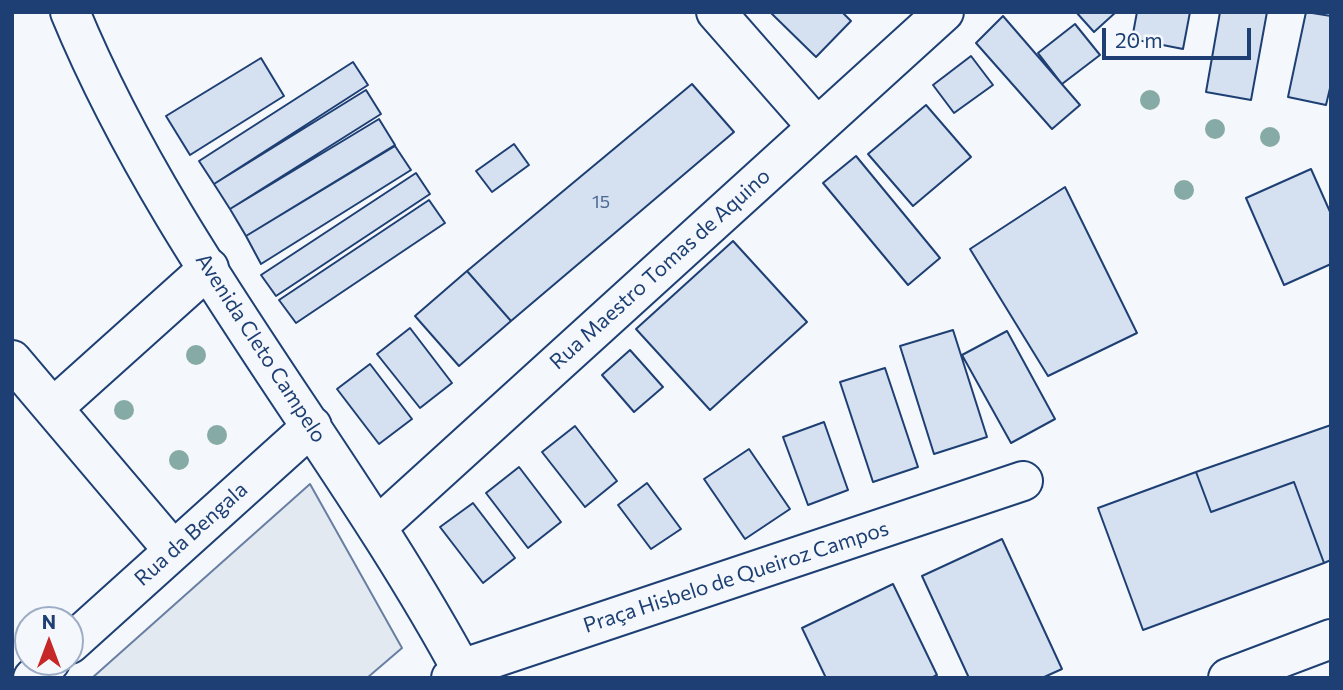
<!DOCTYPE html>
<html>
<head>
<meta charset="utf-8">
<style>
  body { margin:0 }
  #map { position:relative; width:1343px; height:690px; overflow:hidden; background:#f4f7fb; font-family:Commissioner,sans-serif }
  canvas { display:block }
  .frame { position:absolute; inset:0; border:14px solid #1d3f73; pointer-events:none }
  .north { position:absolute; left:14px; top:606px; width:70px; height:70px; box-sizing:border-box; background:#f4f7fb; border:2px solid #9eadc5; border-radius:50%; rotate:0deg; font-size:19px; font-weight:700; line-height:28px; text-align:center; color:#1d3f73 }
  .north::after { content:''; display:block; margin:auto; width:24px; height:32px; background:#c62828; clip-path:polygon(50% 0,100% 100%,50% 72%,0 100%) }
  .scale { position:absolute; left:1102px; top:28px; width:149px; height:32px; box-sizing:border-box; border:4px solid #1d3f73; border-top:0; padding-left:9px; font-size:21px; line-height:24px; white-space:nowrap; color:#1d3f73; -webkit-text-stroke:5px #f4f7fb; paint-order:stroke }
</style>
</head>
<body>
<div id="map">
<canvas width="1343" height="690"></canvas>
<div class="frame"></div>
<div class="north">N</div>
<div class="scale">20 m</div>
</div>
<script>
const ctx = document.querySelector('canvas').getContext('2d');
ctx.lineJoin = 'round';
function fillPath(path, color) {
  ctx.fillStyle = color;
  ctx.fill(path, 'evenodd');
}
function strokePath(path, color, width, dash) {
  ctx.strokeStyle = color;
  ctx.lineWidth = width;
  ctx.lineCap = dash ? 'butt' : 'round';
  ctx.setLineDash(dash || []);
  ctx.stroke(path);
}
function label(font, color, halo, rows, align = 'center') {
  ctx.font = font + ' Commissioner,sans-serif';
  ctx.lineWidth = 5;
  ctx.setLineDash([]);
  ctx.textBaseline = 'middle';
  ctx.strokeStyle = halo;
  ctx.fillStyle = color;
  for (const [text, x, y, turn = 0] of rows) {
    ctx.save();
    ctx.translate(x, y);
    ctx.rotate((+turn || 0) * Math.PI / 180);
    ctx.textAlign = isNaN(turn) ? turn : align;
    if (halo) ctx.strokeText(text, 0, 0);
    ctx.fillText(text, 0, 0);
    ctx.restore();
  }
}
const green = new Path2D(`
  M310 484 402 648 367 678H92Z`);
const building = new Path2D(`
  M770 12H842L851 21 816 57Z
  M1076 12H1116L1094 32Z
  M1137 12H1190L1183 49 1132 39Z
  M1220 12H1267L1251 100 1206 92Z
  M1306 12 1331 16V84L1326 105 1288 97Z
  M1003 16 1080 105 1052 129 976 43Z
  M1075 24 1100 55 1062 84 1038 53Z
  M971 56 993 85 954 113 933 85Z
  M261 58 284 96 190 155 166 116Z
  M353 62 368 85 214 184 199 161Z
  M692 84 734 132 511 321 467 271Z
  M366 90 381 114 230 209 214 184Z
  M926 105 971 157 913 206 868 154Z
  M379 119 395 145 246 236 230 209Z
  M514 144 529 165 492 192 476 171Z
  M395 146 411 170 261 264 246 236Z
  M856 156 940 258 908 285 823 183Z
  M1311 169 1331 214V264L1284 285 1246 198Z
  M416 173 430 194 276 296 261 275Z
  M1065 187 1137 333 1048 376 970 249Z
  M429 200 445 223 296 323 279 300Z
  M733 241 807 322 710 410 636 329Z
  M467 271 511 321 459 366 415 316Z
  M410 328 452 383 420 408 377 354Z
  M953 330 987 437 934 454 900 346Z
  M1007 331 1055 419 1011 443 962 355Z
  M630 350 663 387 634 412 602 375Z
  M370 364 412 419 379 444 337 389Z
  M885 368 918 467 873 482 840 382Z
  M824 422 848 490 808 505 783 437Z
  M1331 425V560L1324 563 1294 482 1211 512 1196 472Z
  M575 426 617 481 585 507 542 452Z
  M749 449 790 509 745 539 704 479Z
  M519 467 561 522 528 548 486 493Z
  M1196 472 1211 512 1294 482 1324 563 1143 630 1098 508Z
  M647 483 681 529 651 549 618 505Z
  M473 503 515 558 483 583 440 527Z
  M1002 539 1062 669 1042 678H969L922 576Z
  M893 584 937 675 931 678H826L802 628Z`);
const street = new Path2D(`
  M716 12 817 127
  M12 360 173 550
  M53 408 209 268
  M377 527 944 12
  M451 678 461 669 1023 481
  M1228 678 1331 639`);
const secondary = new Path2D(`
  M70 12C169 252 344 450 466 678
  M70 644 312 426
  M33 678 50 662`);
const trees = [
  [1150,100],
  [1215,129],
  [1270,137],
  [1184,190],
  [196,355],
  [124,410],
  [217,435],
  [179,460]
];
const numberNames = [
  ["15",601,202]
];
const streetNames = [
  ["Rua Maestro Tomas de Aquino",660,269,-42],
  ["Avenida Cleto Campelo",261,348,57],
  ["Rua da Bengala",191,534,-42],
  ["Praça Hisbelo de Queiroz Campos",736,577,-18]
];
fillPath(green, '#e3e9f0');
strokePath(green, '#687fa3', 2);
fillPath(building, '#d5e0f0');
strokePath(building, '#1d3f73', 2);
strokePath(street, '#1d3f73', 42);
strokePath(secondary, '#1d3f73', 42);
strokePath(street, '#f4f7fb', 38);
strokePath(secondary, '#f4f7fb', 38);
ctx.fillStyle = '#86aba6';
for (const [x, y] of trees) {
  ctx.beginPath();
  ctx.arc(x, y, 10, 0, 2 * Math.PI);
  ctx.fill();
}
label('18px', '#4b6792', null, numberNames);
label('21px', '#1d3f73', '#f4f7fb', streetNames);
</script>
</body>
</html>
